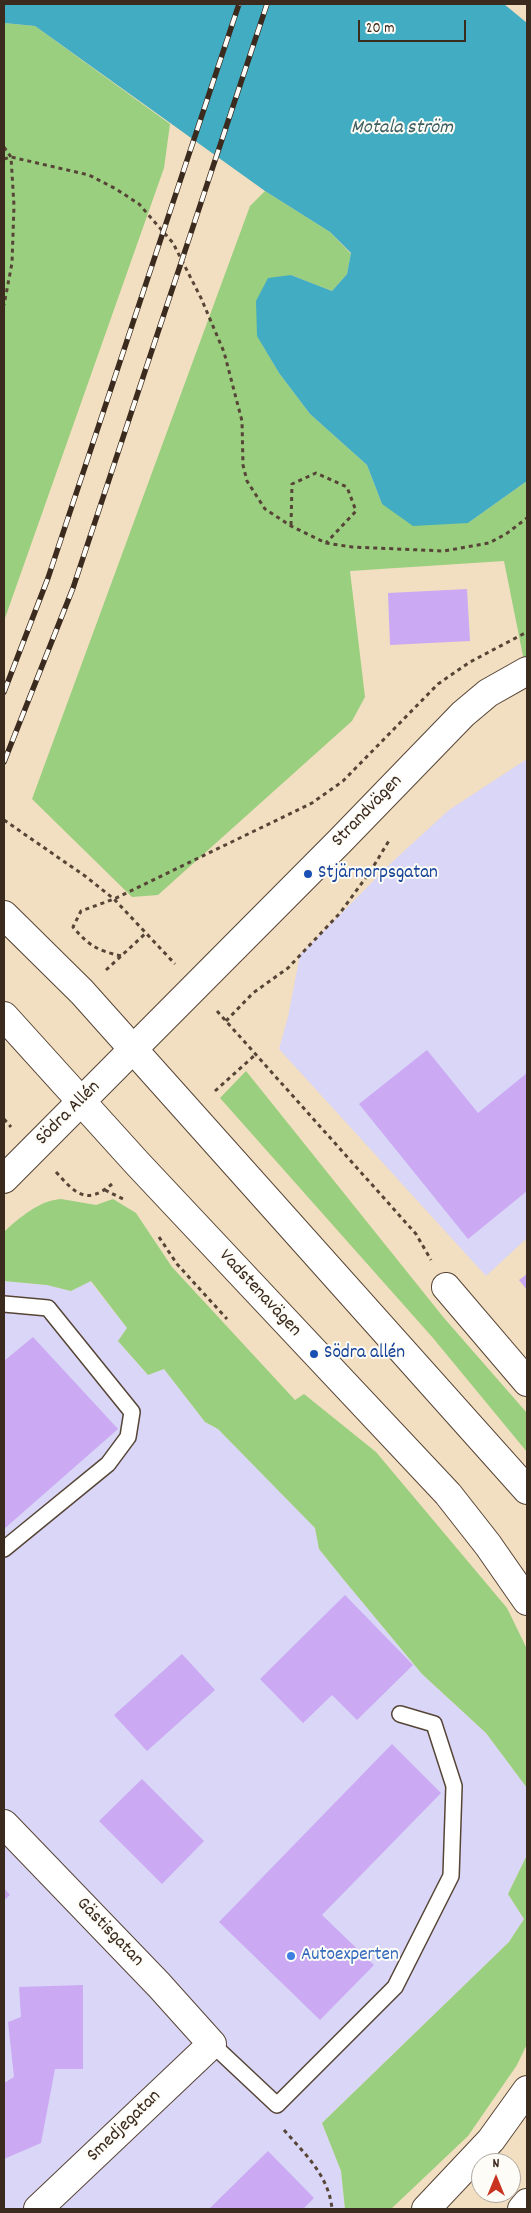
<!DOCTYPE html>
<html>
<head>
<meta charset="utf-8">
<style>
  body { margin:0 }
  #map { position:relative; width:531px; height:2213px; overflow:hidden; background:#f2dec0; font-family:Dekko,sans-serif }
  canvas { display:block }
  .frame { position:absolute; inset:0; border:5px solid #3b2a1e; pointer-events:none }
  .north { position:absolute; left:471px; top:2153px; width:50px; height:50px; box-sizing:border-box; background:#fdfcf7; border:1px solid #afa8a0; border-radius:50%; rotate:0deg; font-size:14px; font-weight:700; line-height:20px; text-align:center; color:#3b2a1e }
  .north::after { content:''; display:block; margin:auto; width:18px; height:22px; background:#c8321e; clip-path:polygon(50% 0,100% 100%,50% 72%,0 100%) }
  .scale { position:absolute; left:358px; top:20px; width:108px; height:22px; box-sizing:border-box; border:2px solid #3b2a1e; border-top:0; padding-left:6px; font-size:15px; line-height:18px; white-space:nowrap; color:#3b2a1e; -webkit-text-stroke:4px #fdfcf7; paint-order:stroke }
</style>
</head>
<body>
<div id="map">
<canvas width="531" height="2213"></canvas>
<div class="frame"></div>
<div class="north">N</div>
<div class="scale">20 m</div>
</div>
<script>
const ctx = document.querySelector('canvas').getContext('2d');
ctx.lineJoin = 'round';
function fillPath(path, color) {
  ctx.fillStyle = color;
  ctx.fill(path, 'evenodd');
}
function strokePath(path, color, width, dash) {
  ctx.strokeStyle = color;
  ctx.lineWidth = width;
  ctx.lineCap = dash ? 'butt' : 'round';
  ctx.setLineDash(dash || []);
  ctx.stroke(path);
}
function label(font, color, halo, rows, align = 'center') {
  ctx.font = font + ' Dekko,sans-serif';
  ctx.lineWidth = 4;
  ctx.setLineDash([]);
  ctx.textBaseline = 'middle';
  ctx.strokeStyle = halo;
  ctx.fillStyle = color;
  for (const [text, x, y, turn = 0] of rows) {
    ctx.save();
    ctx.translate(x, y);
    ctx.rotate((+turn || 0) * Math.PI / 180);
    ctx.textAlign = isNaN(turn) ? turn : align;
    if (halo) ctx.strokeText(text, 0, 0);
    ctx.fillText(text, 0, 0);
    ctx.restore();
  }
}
const built = new Path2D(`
  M527 759V1238L486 1276 279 1049 288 1017 300 955 391 863 449 810Z
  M4 1281 47 1285 71 1291 90 1281 127 1328 118 1341 148 1375 164 1369 205 1422 218 1429 315 1528 319 1549 344 1580 422 1674 486 1733 527 1788V1855L508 1894 524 1919 509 1942 322 2123 341 2171 345 2209H4Z`);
const green = new Path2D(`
  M4 23 35 26 170 124 164 168 4 621Z
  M265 191 330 232 351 254 347 274 332 291 291 275 257 335 279 373 310 414 367 465 382 504 468 523 527 481V676L504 561 350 571 365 697 352 721 158 895 132 897 32 799 250 206Z
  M246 1071 444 1318 527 1413V1452L433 1338 220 1098Z
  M61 1199 96 1205 113 1199 136 1213 172 1267 295 1400 304 1394 376 1452 507 1608 527 1649V1788L486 1733 422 1674 344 1580 319 1549 315 1528 218 1429 205 1422 164 1369 148 1375 118 1341 127 1328 91 1281 71 1291 47 1285 4 1281V1232C19 1218 40 1200 61 1199Z
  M527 1855V2044L517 2065 468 2136 391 2209H345L341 2171 322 2123 509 1942 524 1919 508 1894Z`);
const water = new Path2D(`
  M4 4H504L527 23V481L468 523 413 526 382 504 367 465 310 414 279 373 257 336 256 301 268 278 291 275 332 291 347 274 351 253 330 232 265 191 35 26 4 23Z`);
const building = new Path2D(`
  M467 589 470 641 390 645 388 593Z
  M427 1050 478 1113 527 1073V1191L468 1239 359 1104Z
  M527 1274V1290L519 1280Z
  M33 1337 118 1429 4 1529V1361Z
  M345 1595 413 1665 357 1720 332 1695 303 1723 260 1679Z
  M182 1654 215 1690 147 1751 114 1715Z
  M392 1744 441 1793 322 1915 374 1965 320 2020 219 1922Z
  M142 1779 204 1841 162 1884 99 1821Z
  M4 1888 10 1895 4 1900Z
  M83 1985V2069H55L41 2143 4 2159V2083L14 2077 8 2022 21 2017 19 1987Z
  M268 2151 314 2198 303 2209H209Z`);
const path = new Path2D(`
  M4 147 11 157 14 206 12 263 4 305
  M4 159 11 157 89 175 116 189 139 204 173 243 201 298 224 352 242 421 243 465 247 481 265 509 291 526 326 543 352 547 444 551 489 543 506 534 527 518
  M291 525 292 484 316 473 347 487 356 511 326 543
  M4 820 85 876 114 899 175 964
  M121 956C97 950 89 946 73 927L81 911 114 899 312 803 343 781 438 684 470 662 527 632
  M106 970 146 933
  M217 1011 416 1234 431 1260
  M226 1021 253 993 288 968 340 913 370 872 390 839
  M215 1091 255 1055
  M4 1119 11 1127
  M56 1172C75 1193 86 1206 112 1184
  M105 1190 125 1200
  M159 1237 177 1264 227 1319
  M284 2130C305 2154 329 2176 332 2209`);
const lane = new Path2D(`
  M4 1304 48 1308 132 1412 128 1437 108 1464 4 1549
  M212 2044 277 2105 395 1987 451 1876 454 1786 434 1724 400 1714`);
const street = new Path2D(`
  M4 1179 340 841 463 714 488 693 527 671
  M446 1287 527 1382
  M4 1824 159 1985 212 2044 38 2209`);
const secondary = new Path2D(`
  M4 915 82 992 527 1490
  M4 1016 137 1163 448 1494 488 1545 527 1601
  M426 2209 491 2140 527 2090
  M522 2209 527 2203`);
const rail = new Path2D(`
  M4 692 48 578 239 4
  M4 762 73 588 267 4`);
const markers = [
  [308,874,5,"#1a4fb4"],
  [314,1354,5,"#1a4fb4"],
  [291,1956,5,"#3f7fe0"]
];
const streetNames = [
  ["Strandvägen",368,812,-46],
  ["Södra Allén",69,1114,-45],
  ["Vadstenavägen",259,1294,47],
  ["Gästisgatan",109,1933,46],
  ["Smedjegatan",125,2127,-44]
];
const transitNames = [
  ["Stjärnorpsgatan",318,874],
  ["Södra allén",324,1354]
];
const shopNames = [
  ["Autoexperten",301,1956]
];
const waterNames = [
  ["Motala ström",402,129]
];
fillPath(built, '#d9d6f7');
fillPath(green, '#9acf7f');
fillPath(water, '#42acc2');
fillPath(building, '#cbaaf3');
strokePath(lane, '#564536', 18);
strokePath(street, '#564536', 30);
strokePath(secondary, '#564536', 30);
strokePath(path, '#564536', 3, [4, 4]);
strokePath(lane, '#fff', 15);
strokePath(street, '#fff', 28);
strokePath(secondary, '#fff', 28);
strokePath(rail, '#3b2a1e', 5.5);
strokePath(rail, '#fdfcf7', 4, [11]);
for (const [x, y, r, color] of markers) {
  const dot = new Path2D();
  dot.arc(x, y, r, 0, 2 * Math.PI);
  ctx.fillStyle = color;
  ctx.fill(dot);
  strokePath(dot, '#fdfcf7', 2);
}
label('19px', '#3b2a1e', '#fdfcf7', streetNames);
label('19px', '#164399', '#fdfcf7', transitNames, 'left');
label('19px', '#366cbe', '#fdfcf7', shopNames, 'left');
label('italic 20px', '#3e5e60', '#fdfcf7', waterNames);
</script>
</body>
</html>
